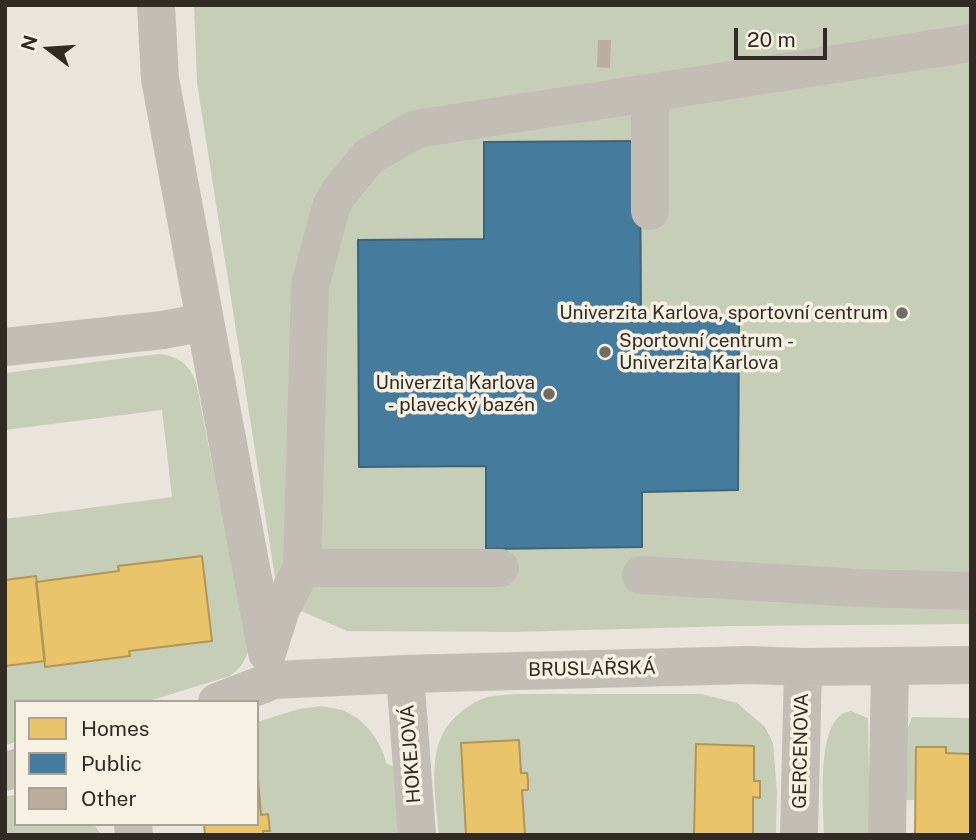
<!DOCTYPE html>
<html>
<head>
<meta charset="utf-8">
<style>
  body { margin:0 }
  #map { position:relative; width:976px; height:840px; overflow:hidden; background:#e9e5dc; font-family:"Public Sans",sans-serif }
  canvas { display:block }
  .frame { position:absolute; inset:0; border:7px solid #312b25; pointer-events:none }
  .legend { position:absolute; left:14px; top:700px; width:245px; height:126px; box-sizing:border-box; background:#f7f1e3; border:2px solid #a8a297; margin:0; padding:9px 12px; list-style:none; font-size:21px; color:#312b25 }
  .legend li { display:flex; align-items:center; gap:14px; height:35px }
  .legend b { width:35px; border:2px solid #a8a297 }
  .north { position:absolute; left:14px; top:14px; width:70px; height:70px; -webkit-text-stroke:5px #f7f1e3; paint-order:stroke; rotate:287deg; font-size:19px; font-weight:700; line-height:28px; text-align:center; color:#312b25 }
  .north::after { content:''; display:block; margin:auto; width:24px; height:32px; background:#312b25; clip-path:polygon(50% 0,100% 100%,50% 72%,0 100%) }
  .scale { position:absolute; left:734px; top:28px; width:93px; height:32px; box-sizing:border-box; border:4px solid #312b25; border-top:0; padding-left:9px; font-size:21px; line-height:24px; white-space:nowrap; color:#312b25; -webkit-text-stroke:5px #f7f1e3; paint-order:stroke }
</style>
</head>
<body>
<div id="map">
<canvas width="976" height="840"></canvas>
<div class="frame"></div>
<ul class="legend">
<li><b style="height:19px;background:#e9c46a"></b>Homes</li>
<li><b style="height:19px;background:#457b9d"></b>Public</li>
<li><b style="height:19px;background:#bcad9f"></b>Other</li>
</ul>
<div class="north">N</div>
<div class="scale">20 m</div>
</div>
<script>
const ctx = document.querySelector('canvas').getContext('2d');
ctx.lineJoin = 'round';
function fillPath(path, color) {
  ctx.fillStyle = color;
  ctx.fill(path, 'evenodd');
}
function strokePath(path, color, width, dash) {
  ctx.strokeStyle = color;
  ctx.lineWidth = width;
  ctx.lineCap = dash ? 'butt' : 'round';
  ctx.setLineDash(dash || []);
  ctx.stroke(path);
}
function label(font, color, halo, rows, align = 'center') {
  ctx.font = font + ' "Public Sans",sans-serif';
  ctx.lineWidth = 7;
  ctx.setLineDash([]);
  ctx.textBaseline = 'middle';
  ctx.strokeStyle = halo;
  ctx.fillStyle = color;
  for (const [text, x, y, turn = 0] of rows) {
    ctx.save();
    ctx.translate(x, y);
    ctx.rotate((+turn || 0) * Math.PI / 180);
    ctx.textAlign = isNaN(turn) ? turn : align;
    if (halo) ctx.strokeText(text, 0, 0);
    ctx.fillText(text, 0, 0);
    ctx.restore();
  }
}
const green = new Path2D(`
  M194 5H971V624L732 626 515 632 347 631 299 610 277 590 197 83Z
  M159 354C178 356 189 364 196 382L249 649C245 661 240 669 230 676L146 702H16V742L5 745V666L45 661 46 667 129 657V651L212 640 201 556 119 566V571L36 582 35 576 5 580V519L172 497 162 410 5 430V373Z
  M515 694H701L737 703 765 727 773 743 777 792 776 835H753V797H760V781H754V746L696 745 694 835H525L522 790 528 789 527 773H521L519 740 461 743 466 835H439C436 794 423 742 460 713 468 706 477 700 488 697 496 695 506 695 515 694Z
  M322 706C329 708 337 708 344 711 365 719 382 742 386 763L396 768 400 835H263V831L270 830 268 814 261 815 257 780V722L299 709Z
  M851 711 868 718 870 835H824C824 806 814 715 851 711Z
  M912 717 971 718V756L946 755V749L916 750 915 800H903L900 749Z
  M16 795V824H94L101 835H5V796Z`);
const homes = new Path2D(`
  M202 556 212 641 129 651 130 656 45 667 36 582 119 571 118 566Z
  M36 576 45 661 5 666V580Z
  M519 740 521 773H527L528 780V790H522L525 835H466L461 743Z
  M696 744 754 746V781H760V798L753 797V835H694Z
  M916 747H946V753L971 754V835H915Z
  M258 780 261 815 268 814 270 831H263V835H205L204 824H257Z`);
const public = new Path2D(`
  M640 141 641 322 739 320 738 490 642 492V547L486 549V466L359 467 358 240 484 239V142Z`);
const building = new Path2D(`
  M598 40H611L610 68 597 67Z`);
const minor = new Path2D(`
  M156 5 160 79 266 648
  M650 93V211
  M5 347 163 330 205 322
  M302 568H500
  M641 575 859 588 971 591
  M267 653 281 609 302 568 310 286 331 207 338 194 368 157 416 129 971 43
  M405 674 417 835
  M217 702 274 680 405 674 749 665 803 667 971 665
  M5 772 16 768
  M133 824 134 835
  M799 835 803 667
  M887 835 890 666`);
const markers = [
  [902,313,7,"#716c65"],
  [605,352,7,"#716c65"],
  [549,394,7,"#716c65"]
];
const poiNames = [
  ["Univerzita Karlova, sportovní centrum",888,313],
  ["Sportovní centrum -",619,341,"left"],
  ["Univerzita Karlova",619,363,"left"],
  ["Univerzita Karlova",535,383],
  ["- plavecký bazén",535,405]
];
const streetNames = [
  ["BRUSLAŘSKÁ",592,669,-1],
  ["GERCENOVA",801,751,-89],
  ["HOKEJOVÁ",411,754,-94]
];
fillPath(green, '#c6ceb7');
fillPath(homes, '#e9c46a');
strokePath(homes, '#b29655', 2);
fillPath(public, '#457b9d');
strokePath(public, '#3f6379', 2);
fillPath(building, '#bcad9f');
strokePath(minor, '#c2beb6', 38);
for (const [x, y, r, color] of markers) {
  const dot = new Path2D();
  dot.arc(x, y, r, 0, 2 * Math.PI);
  ctx.fillStyle = color;
  ctx.fill(dot);
  strokePath(dot, '#f7f1e3', 2.5);
}
label('19px', '#312b25', '#f7f1e3', poiNames, 'right');
label('19px', '#312b25', '#f7f1e3', streetNames);
</script>
</body>
</html>
